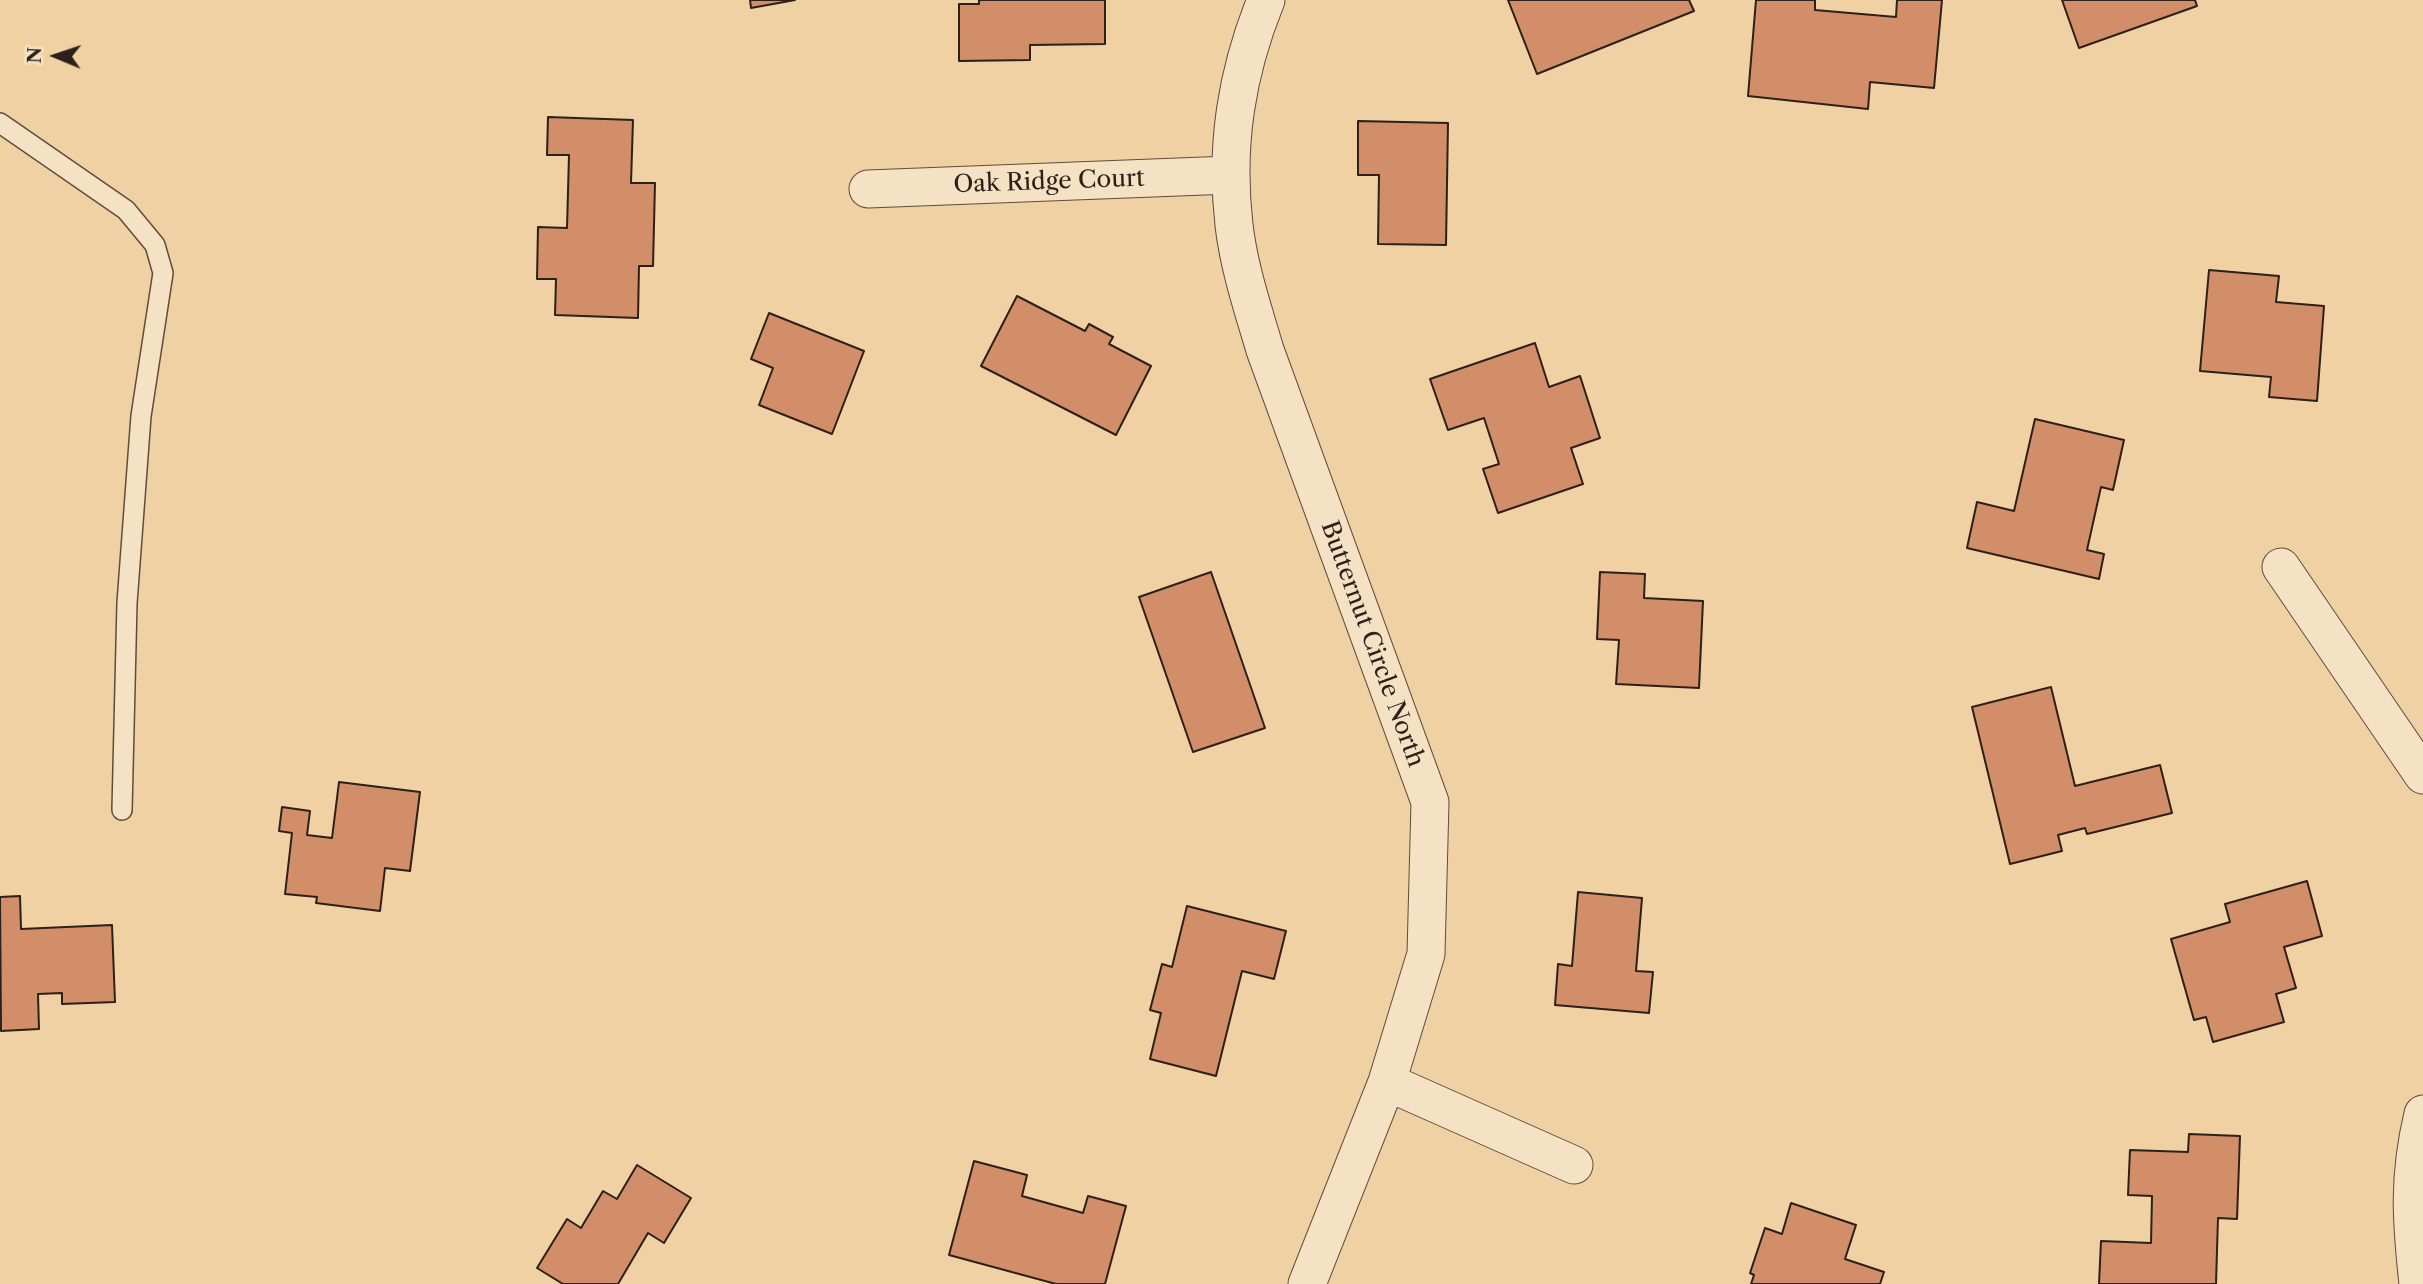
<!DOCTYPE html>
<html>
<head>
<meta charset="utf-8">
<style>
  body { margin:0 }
  #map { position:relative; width:2423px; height:1284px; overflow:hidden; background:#efd1a3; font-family:"Libre Caslon Text",serif }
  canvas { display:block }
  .north { position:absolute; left:21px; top:21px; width:70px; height:70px; -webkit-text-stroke:5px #f5e1c3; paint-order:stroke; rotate:272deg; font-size:19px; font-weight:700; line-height:28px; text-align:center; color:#2d1f1a }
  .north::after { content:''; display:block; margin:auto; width:24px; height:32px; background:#2d1f1a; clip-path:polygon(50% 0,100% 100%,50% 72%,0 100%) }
</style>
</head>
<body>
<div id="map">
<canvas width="2423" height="1284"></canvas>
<div class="north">N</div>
</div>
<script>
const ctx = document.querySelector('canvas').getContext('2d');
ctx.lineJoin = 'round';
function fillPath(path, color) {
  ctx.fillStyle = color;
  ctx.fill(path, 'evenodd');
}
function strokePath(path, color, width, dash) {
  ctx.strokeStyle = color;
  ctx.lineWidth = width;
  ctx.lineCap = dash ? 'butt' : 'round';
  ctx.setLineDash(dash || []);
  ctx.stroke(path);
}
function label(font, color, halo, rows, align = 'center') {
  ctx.font = font + ' "Libre Caslon Text",serif';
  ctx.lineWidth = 6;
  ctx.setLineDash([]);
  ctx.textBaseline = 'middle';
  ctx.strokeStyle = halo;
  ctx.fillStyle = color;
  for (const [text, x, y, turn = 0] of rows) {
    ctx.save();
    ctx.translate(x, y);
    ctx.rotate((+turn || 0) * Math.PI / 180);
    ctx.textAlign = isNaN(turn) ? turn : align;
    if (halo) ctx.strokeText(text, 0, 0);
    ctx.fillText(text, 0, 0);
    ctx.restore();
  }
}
const building = new Path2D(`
  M750 0H795L751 8Z
  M979 0H1105V44L1030 45V60L959 61V4H979Z
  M1508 0H1689L1694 11 1537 74Z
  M1756 0H1815V10L1896 17 1897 0H1942L1934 88 1870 82 1868 109 1748 96Z
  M2062 0H2195L2197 6 2079 48Z
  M548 117 633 120 631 183H655L653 266H639L638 318 555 315 556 279H537L538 227 567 228 569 155H547Z
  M1358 121 1448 123 1446 245 1378 244 1379 175H1358Z
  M2209 270 2279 276 2276 302 2324 306 2317 401 2269 397 2271 377 2200 371Z
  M1017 296 1085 331 1089 324 1113 337 1109 344 1151 366 1116 435 981 366Z
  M769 313 864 351 832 434 759 405 773 368 751 359Z
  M1535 343 1549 387 1580 376 1600 438 1571 448 1583 484 1498 513 1483 469 1499 464 1484 418 1448 430 1430 379Z
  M2035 419 2124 440 2113 490 2101 487 2087 550 2104 554 2099 579 1967 548 1977 502 2014 511Z
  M1211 572 1265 728 1193 752 1139 597Z
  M1600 572 1645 574 1644 598 1703 601 1699 688 1616 684 1619 640 1597 639Z
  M2051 687 2075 786 2160 765 2172 813 2087 834 2085 828 2058 835 2062 851 2010 864 1972 707Z
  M339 782 420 792 410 871 385 868 380 911 316 903 317 897 285 894 292 833 279 831 282 807 310 811 307 835 332 838Z
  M2307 881 2322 936 2284 947 2296 988 2276 994 2284 1022 2213 1042 2206 1017 2194 1020 2171 939 2230 922 2225 904Z
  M1578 892 1642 898 1636 971 1653 972 1649 1013 1555 1005 1558 964 1572 966Z
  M20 896 21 929 112 925 115 1002 62 1004V993L38 994 39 1029 1 1031 0 897Z
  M1187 906 1286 931 1274 979 1242 971 1216 1076 1150 1059 1161 1013 1150 1010 1162 964 1172 967Z
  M2189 1134 2240 1136 2237 1219 2218 1218 2216 1284H2099L2101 1241 2151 1243 2152 1196 2128 1195 2130 1150 2188 1152Z
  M974 1161 1027 1175 1022 1196 1083 1213 1088 1196 1126 1206 1105 1284H1056L949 1255Z
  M637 1165 691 1198 664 1243 648 1233 618 1284H563L537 1268 567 1219 581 1228 603 1191 617 1199Z
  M1791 1203 1856 1225 1845 1259 1884 1272 1880 1284H1751L1754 1275 1750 1273 1765 1228 1782 1234Z`);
const service = new Path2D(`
  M0 123 126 210 155 245 163 273 141 416 127 603 122 810`);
const minor = new Path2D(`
  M1266 0C1236 74 1225 146 1234 225 1239 268 1253 309 1265 350L1430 802 1426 954 1387 1082 1307 1284
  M868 189 1230 175
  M2281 567 2423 775
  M1387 1082 1574 1165
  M2418 1284C2411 1220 2408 1177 2423 1114`);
const streetNames = [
  ["Oak Ridge Court",1049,182,-2],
  ["Butternut Circle North",1372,644,70]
];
fillPath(building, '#d28e68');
strokePath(building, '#2d1f1a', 2);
strokePath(service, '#5e4c3c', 22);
strokePath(minor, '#5e4c3c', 39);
strokePath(service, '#f5e1c3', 19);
strokePath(minor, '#f5e1c3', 37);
label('24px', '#2d1f1a', '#f5e1c3', streetNames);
</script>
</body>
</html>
